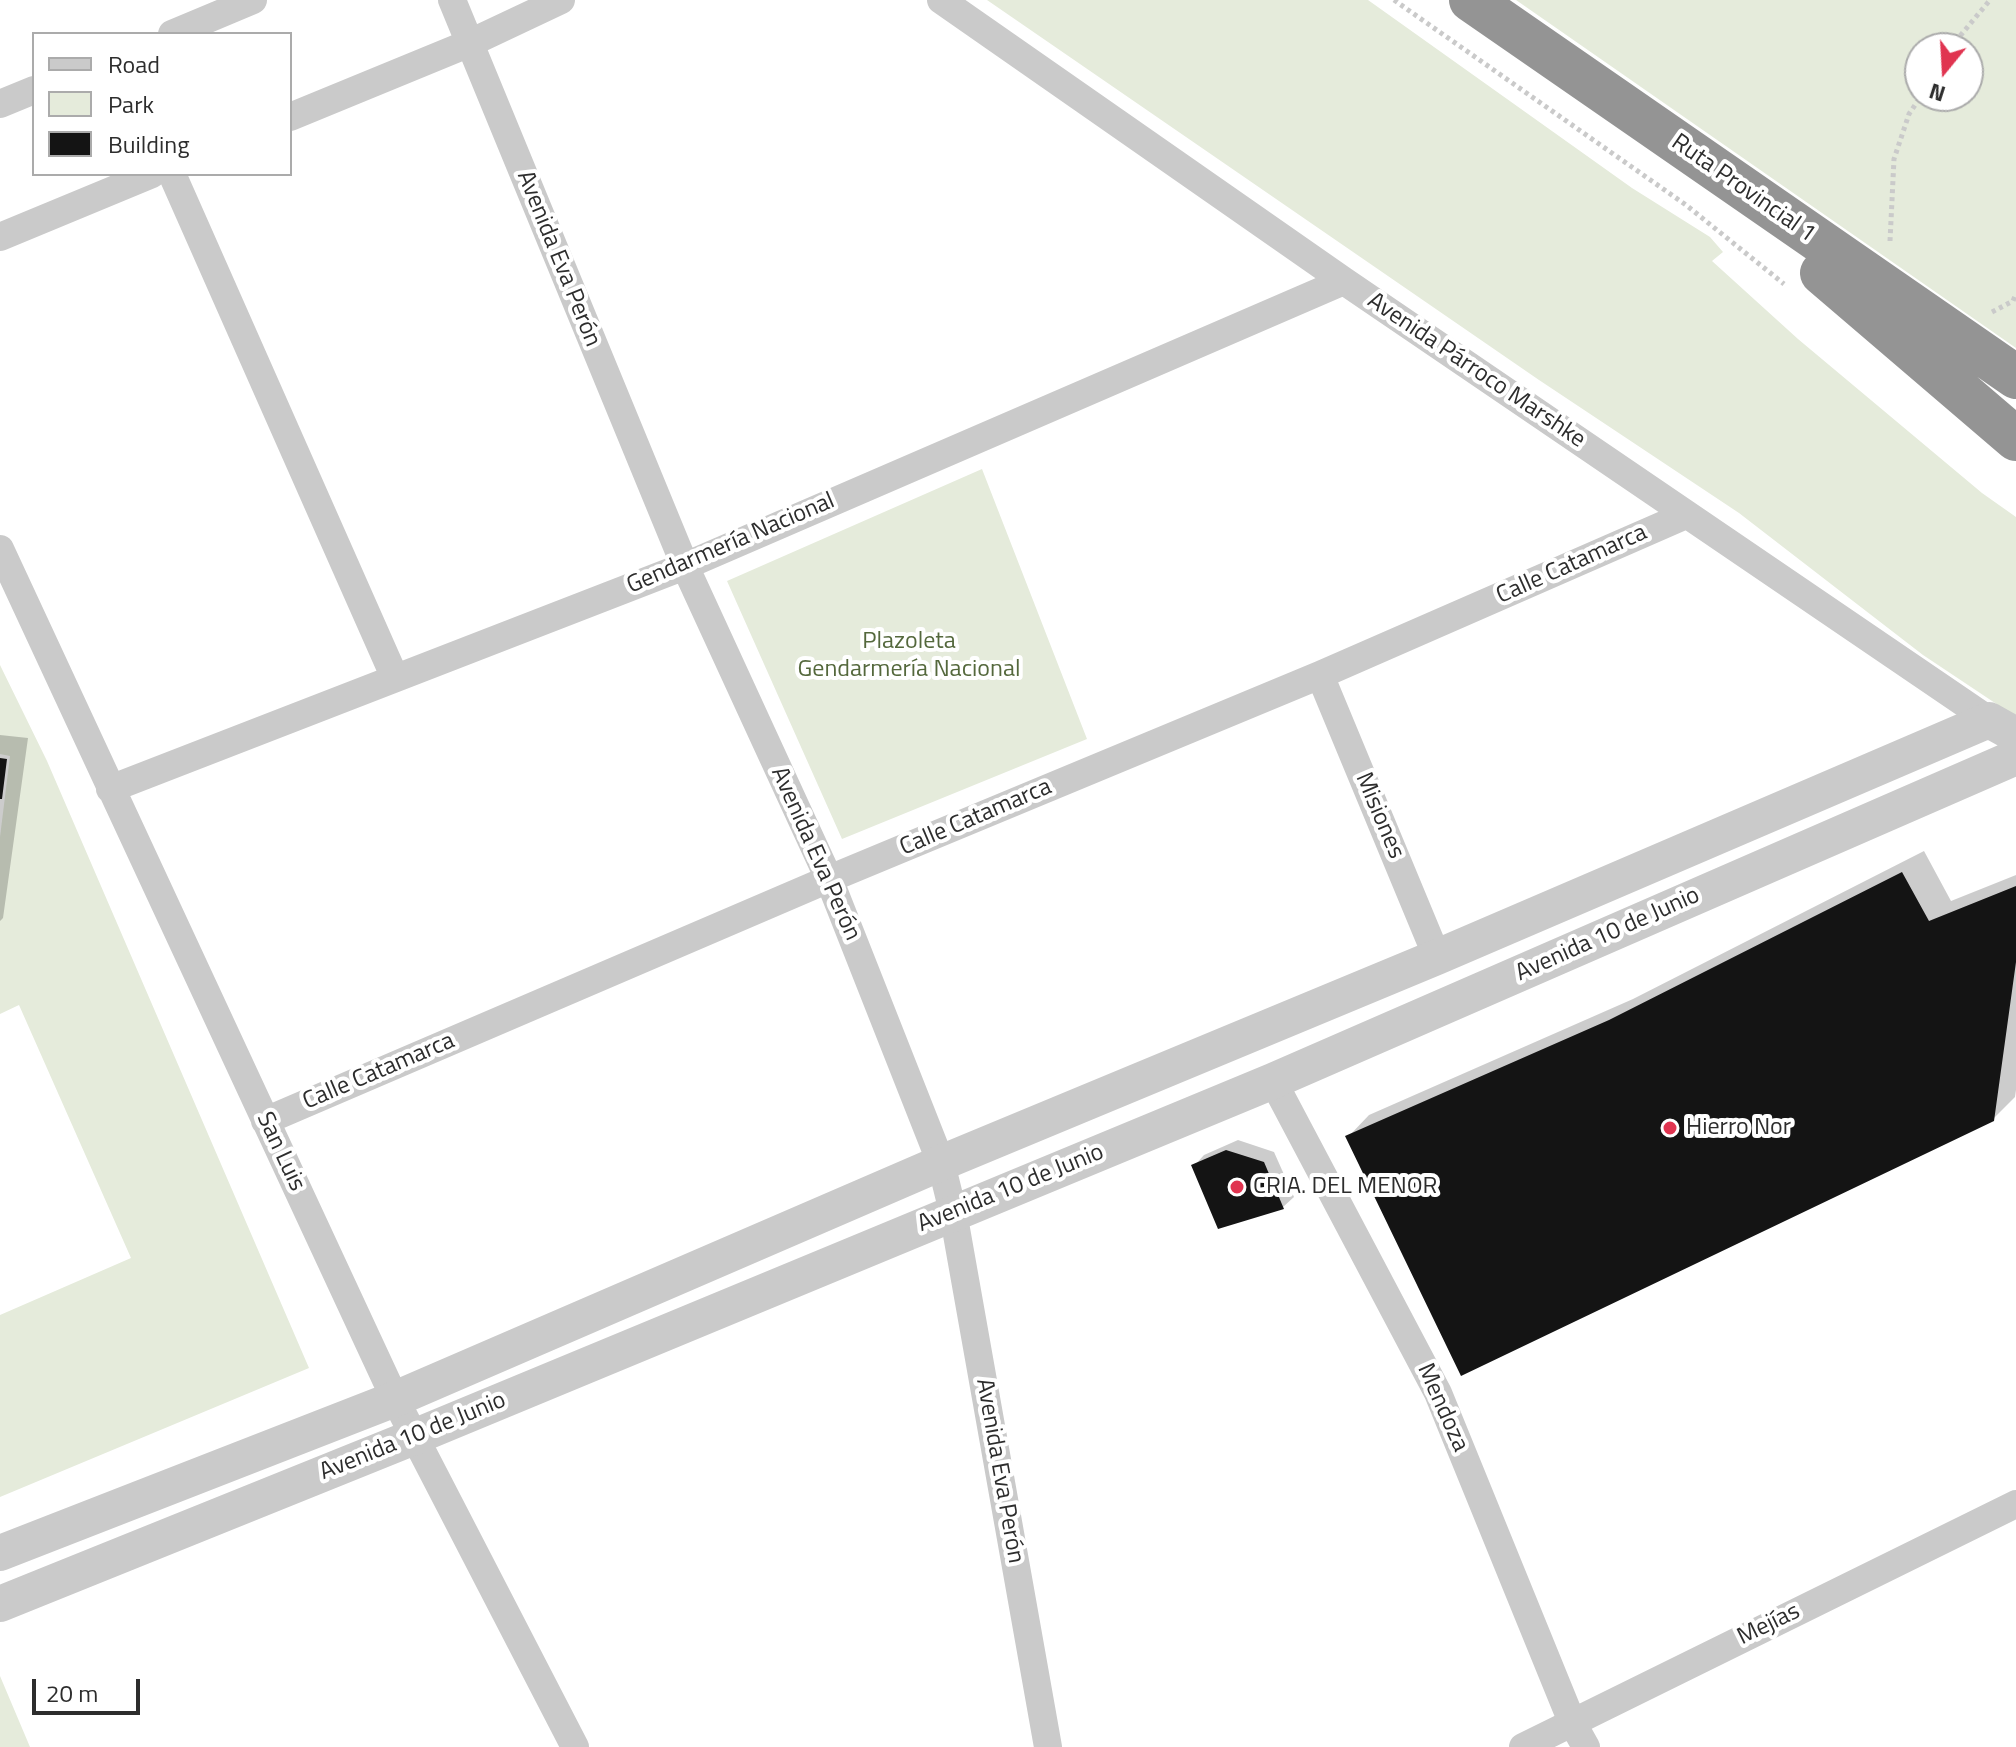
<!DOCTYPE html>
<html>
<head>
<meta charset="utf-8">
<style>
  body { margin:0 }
  #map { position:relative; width:2016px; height:1747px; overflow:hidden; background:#fff; font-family:"Titillium Web",sans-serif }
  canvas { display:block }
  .legend { position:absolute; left:32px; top:32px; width:260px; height:144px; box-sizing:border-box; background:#fff; border:2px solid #ababab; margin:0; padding:10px 14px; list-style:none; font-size:24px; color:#2d2d2d }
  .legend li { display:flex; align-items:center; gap:16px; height:40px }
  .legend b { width:40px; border:2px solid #ababab }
  .north { position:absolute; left:1904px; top:32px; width:80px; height:80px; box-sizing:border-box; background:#fff; border:2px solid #ababab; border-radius:50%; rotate:198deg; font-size:22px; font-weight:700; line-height:32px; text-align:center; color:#2d2d2d }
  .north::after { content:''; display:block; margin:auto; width:28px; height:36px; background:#e03450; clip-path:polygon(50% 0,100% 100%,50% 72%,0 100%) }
  .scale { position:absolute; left:32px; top:1679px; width:108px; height:36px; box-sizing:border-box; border:4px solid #2d2d2d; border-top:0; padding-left:10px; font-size:24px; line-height:28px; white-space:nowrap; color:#2d2d2d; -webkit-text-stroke:6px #fff; paint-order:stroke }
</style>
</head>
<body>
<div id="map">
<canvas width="2016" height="1747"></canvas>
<ul class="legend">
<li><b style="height:10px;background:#cacaca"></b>Road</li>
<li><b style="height:22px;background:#e5ebdb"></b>Park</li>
<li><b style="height:22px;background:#141414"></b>Building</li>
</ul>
<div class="north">N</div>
<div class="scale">20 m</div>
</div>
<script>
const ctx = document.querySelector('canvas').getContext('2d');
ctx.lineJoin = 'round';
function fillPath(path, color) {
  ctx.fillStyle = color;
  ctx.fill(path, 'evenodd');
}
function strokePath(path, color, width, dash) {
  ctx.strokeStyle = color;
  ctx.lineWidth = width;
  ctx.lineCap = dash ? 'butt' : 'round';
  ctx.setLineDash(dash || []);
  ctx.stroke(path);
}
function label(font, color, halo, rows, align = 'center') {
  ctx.font = font + ' "Titillium Web",sans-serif';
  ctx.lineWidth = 8;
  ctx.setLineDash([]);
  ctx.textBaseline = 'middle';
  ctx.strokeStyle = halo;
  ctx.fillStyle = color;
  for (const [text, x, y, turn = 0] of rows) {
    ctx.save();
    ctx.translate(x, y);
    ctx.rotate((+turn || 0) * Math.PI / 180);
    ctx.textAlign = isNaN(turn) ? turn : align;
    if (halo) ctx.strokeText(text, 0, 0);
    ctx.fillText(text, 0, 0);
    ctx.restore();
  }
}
const green = new Path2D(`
  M987 0H1368L1632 188 1710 237 1723 252 1712 261 1798 339 1982 493 2016 517V717L1923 655 1739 513 1539 380Z
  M1516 0H2016V348ZM1968 48V96H1920V48Z
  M982 469 1087 739 842 839 727 581Z
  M0 665 47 761 309 1368 0 1497V1315L131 1258 19 1005 0 1014V837L10 756 0 754Z
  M0 1676 30 1747H0Z`);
const shadow = new Path2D(`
  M0 735 28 738 3 918 0 921Z
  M1924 851 1951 901 2016 875V1090L2015 1097 1993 1119 1348 1137 1369 1115 1633 999Z
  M1238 1140 1274 1152 1294 1197 1283 1207 1194 1166 1204 1155Z`);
const building = new Path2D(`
  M0 758 7 759 2 799H0Z
  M1902 872 1929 921 2016 886V962L1994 1121 1461 1376 1345 1136 1609 1020Z
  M1226 1150 1264 1162 1284 1209 1218 1229 1191 1165Z`);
const path = new Path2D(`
  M1394 0 1686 205 1784 284
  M1950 48 1990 0
  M1890 241 1894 159 1909 114 1921 96
  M1992 312 2013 301 2016 294`);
const minor = new Path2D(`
  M452 0 685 566 829 879 941 1163 953 1212 1048 1747
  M941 0 1344 281 1989 720
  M172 34 253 0
  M0 104 34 90
  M290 117 470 43 561 0
  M172 174 395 678
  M0 237 152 174
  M0 549 395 1399 575 1747
  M1320 675 1437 957
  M110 789 685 566 1344 281
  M1273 1081 1438 1393 1572 1722 1586 1747
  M265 1121 829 879 1320 675 1686 515
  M1523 1747 2016 1504`);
const tertiary = new Path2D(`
  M0 1553 395 1399 941 1163 1437 957 1989 720 2016 735
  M0 1604 414 1437 1273 1081 2016 757`);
const motorway = new Path2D(`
  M1471 0 2016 377
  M1822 273 2016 439`);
const markers = [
  [1670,1128,8,"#e03450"],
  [1237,1187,8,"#e03450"]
];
const streetNames = [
  ["Ruta Provincial 1",1743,189,35],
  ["Avenida Eva Perón",558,259,68],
  ["Avenida Párroco Marshke",1476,371,34],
  ["Gendarmería Nacional",731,544,-23],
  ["Calle Catamarca",1572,565,-24],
  ["Misiones",1379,816,67],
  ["Calle Catamarca",976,818,-23],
  ["Avenida Eva Perón",815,854,66],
  ["Avenida 10 de Junio",1608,935,-24],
  ["Calle Catamarca",379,1072,-23],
  ["San Luis",280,1152,65],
  ["Avenida 10 de Junio",1011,1189,-22],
  ["Mendoza",1442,1408,66],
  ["Avenida 10 de Junio",413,1437,-22],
  ["Avenida Eva Perón",999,1471,80],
  ["Mejías",1769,1625,-26]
];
const parkNames = [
  ["Plazoleta",909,642],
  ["Gendarmería Nacional",909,670]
];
const poiNames = [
  ["Hierro Nor",1686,1128],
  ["CRIA. DEL MENOR",1253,1187]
];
fillPath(green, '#e5ebdb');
fillPath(shadow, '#0003');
fillPath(building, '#141414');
strokePath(path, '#cacaca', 5, [4, 4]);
strokePath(minor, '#cacaca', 28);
strokePath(tertiary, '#cacaca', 36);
strokePath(motorway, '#949494', 44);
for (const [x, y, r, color] of markers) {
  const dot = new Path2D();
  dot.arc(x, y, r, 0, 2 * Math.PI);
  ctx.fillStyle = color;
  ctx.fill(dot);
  strokePath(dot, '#fff', 3);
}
label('24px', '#2d2d2d', '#fff', streetNames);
label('24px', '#54683c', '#fff', parkNames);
label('24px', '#2d2d2d', '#fff', poiNames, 'left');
</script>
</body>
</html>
